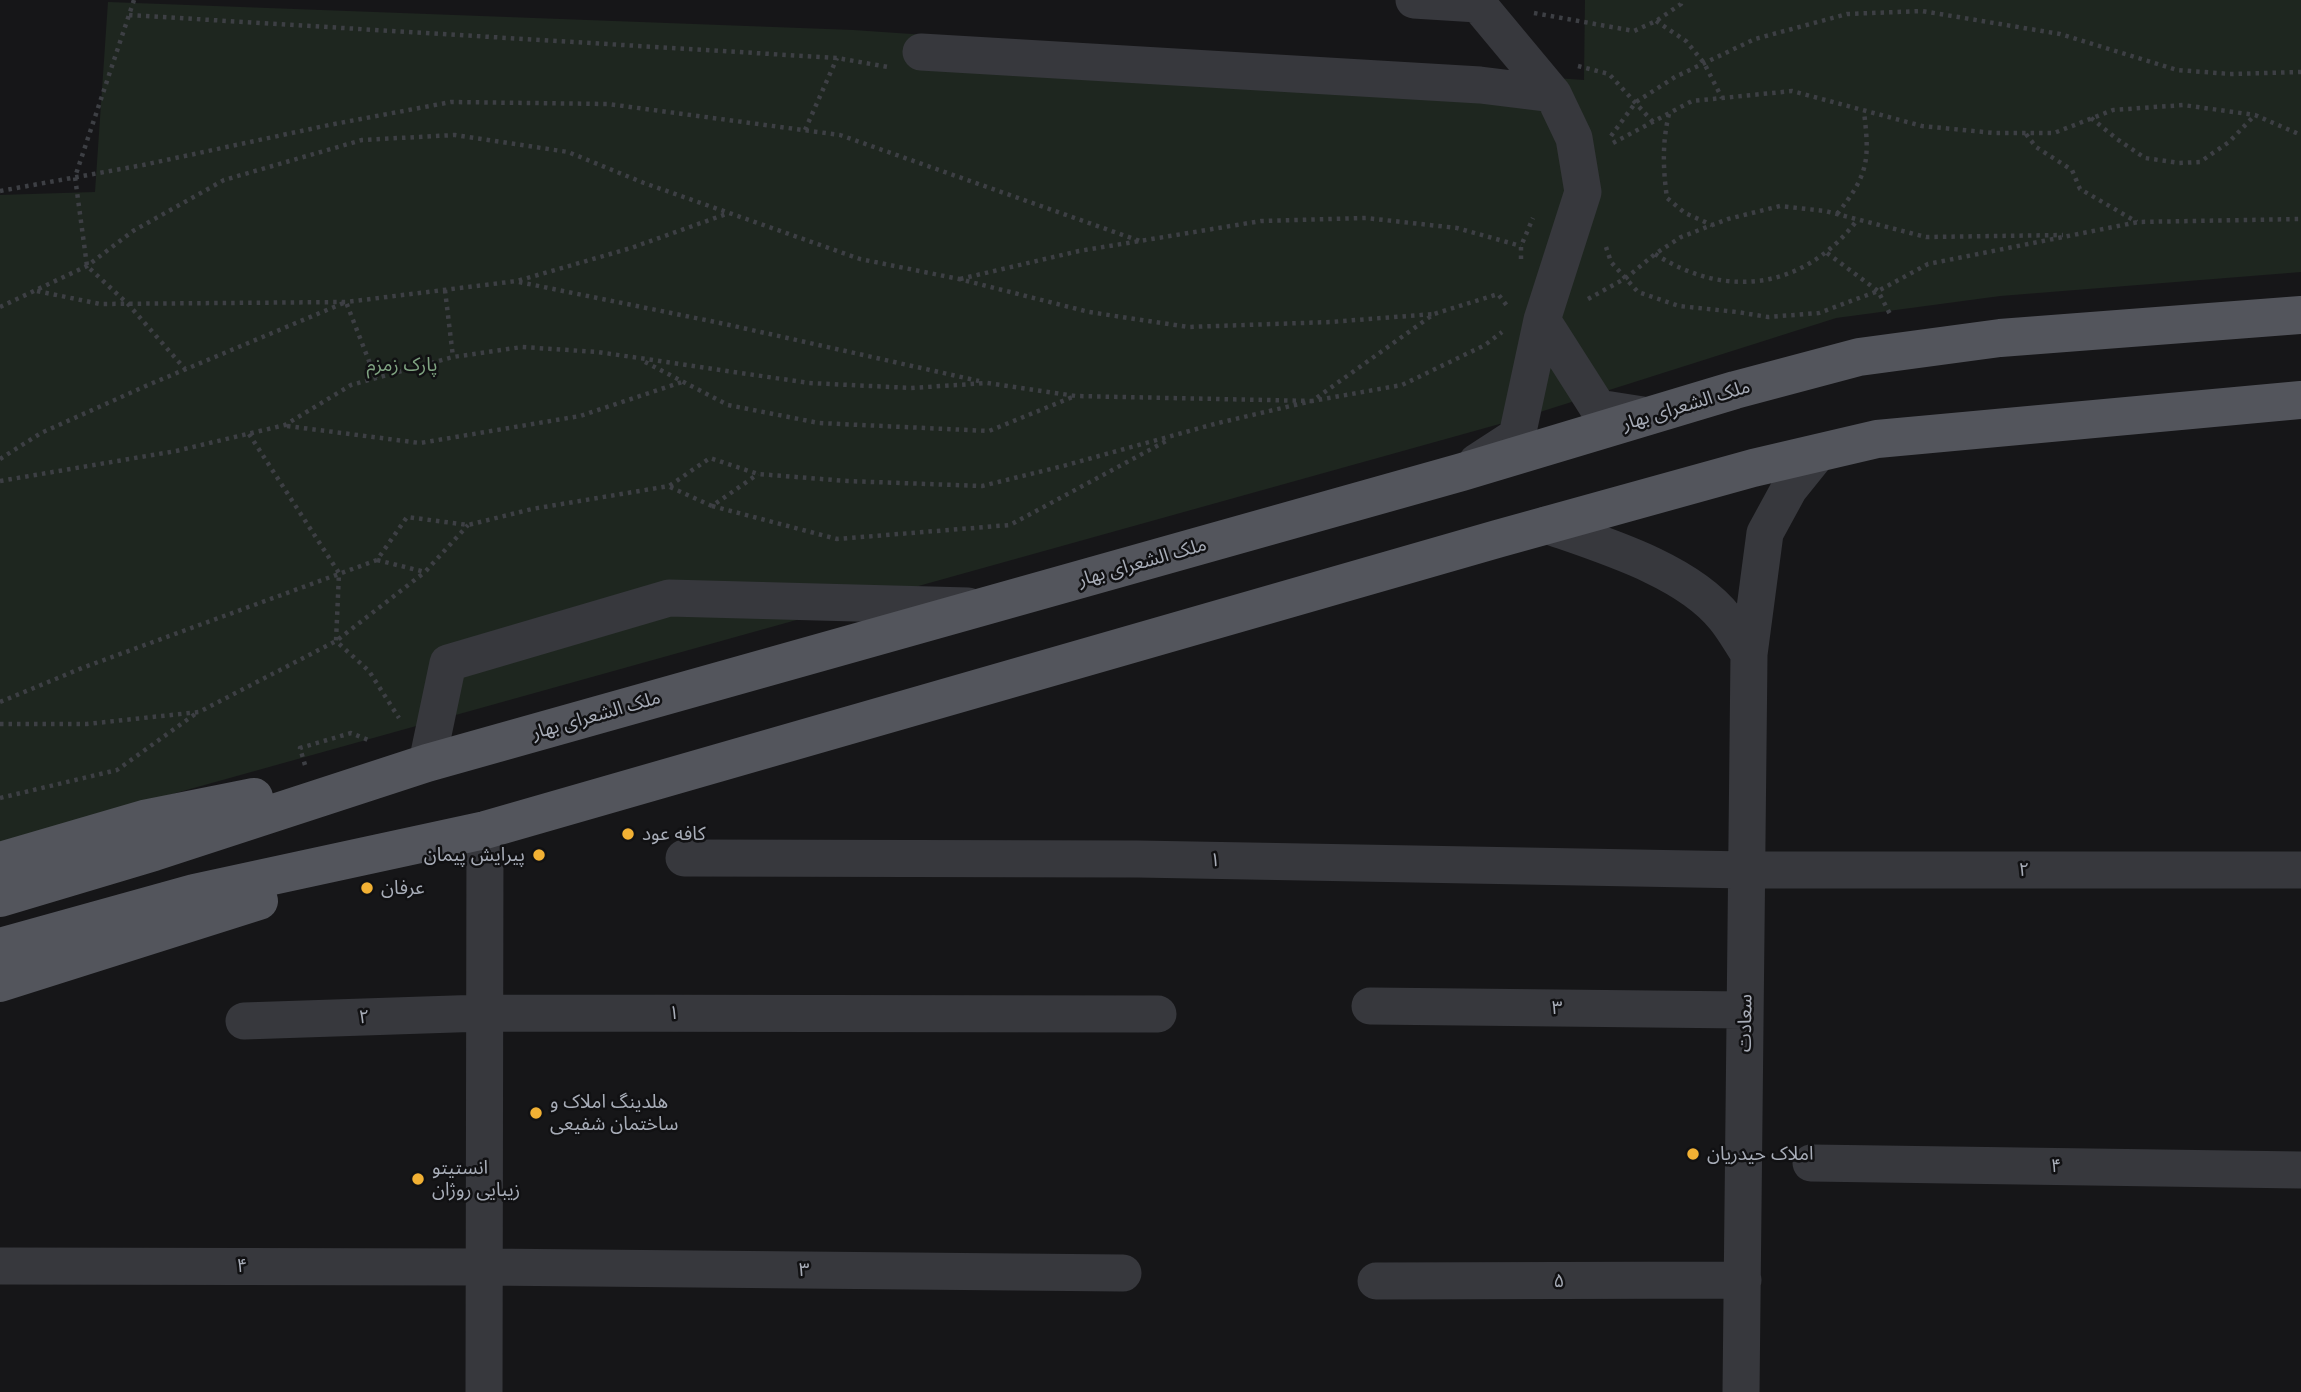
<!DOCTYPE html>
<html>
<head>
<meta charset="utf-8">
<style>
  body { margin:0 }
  canvas { display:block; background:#161618 }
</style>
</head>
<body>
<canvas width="2301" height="1392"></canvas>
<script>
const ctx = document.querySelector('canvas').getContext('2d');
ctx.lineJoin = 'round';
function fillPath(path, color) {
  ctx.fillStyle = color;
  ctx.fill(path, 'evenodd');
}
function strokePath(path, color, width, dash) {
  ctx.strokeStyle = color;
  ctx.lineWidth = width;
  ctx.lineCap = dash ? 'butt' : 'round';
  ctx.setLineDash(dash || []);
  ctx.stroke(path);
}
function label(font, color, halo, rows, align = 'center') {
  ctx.font = font + ' Lato,"Noto Sans Arabic",sans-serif';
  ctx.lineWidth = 5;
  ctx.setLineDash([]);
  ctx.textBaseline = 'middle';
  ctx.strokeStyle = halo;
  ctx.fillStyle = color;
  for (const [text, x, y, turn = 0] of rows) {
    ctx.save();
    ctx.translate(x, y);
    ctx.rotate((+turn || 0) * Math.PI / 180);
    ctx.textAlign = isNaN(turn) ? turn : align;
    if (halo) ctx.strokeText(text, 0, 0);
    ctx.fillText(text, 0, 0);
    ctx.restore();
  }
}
const green = new Path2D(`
  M1585 0H2301V272L2000 296 1836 318 1521 418 0 842V195L95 192 108 2 853 30 1584 80Z`);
const path = new Path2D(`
  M134 0 75 177 87 266 128 304 185 369
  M1534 13 1634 31 1656 21 1681 4 1682 0
  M129 15 837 58 888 67
  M1656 21 1686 41 1704 63 1722 98
  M1578 66 1609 74 1653 122
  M1669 114C1662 143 1663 169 1667 198L1685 213 1712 225
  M2091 118 2117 139 2145 158 2179 163 2200 162 2229 142 2255 115
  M805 130 837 58
  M2026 134 2036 147 2072 170 2080 189 2137 222
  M1611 136 1636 102 1675 77 1755 39 1847 14 1922 11 2060 34 2177 70 2230 74 2301 72
  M1613 143 1692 101 1792 91 1922 126 1994 133H2054L2113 110 2183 105 2255 115 2301 135
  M0 191 143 165 329 125 451 102 608 104 840 135 1140 241
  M1837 214C1868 175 1870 161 1864 112
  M1606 247 1611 262 1638 292 1679 306 1737 312 1768 317 1819 313 1878 291 1928 264 2138 222 2301 219
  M1827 253 1878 291 1891 316
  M1655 254C1728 301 1806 288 1858 219
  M1521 259V246L1533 218
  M960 279 1079 251 1261 221 1366 218 1457 228 1521 246
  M519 282 725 324 979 381
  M445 290 453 357
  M37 291 100 304 346 302 517 281 631 248 729 213
  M1588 299 1626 278 1655 254 1681 237 1728 219 1780 206 1825 211 1926 237 2063 235
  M0 307 87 266 133 231 224 180 362 140 455 135 568 152 644 183 860 259 959 279 1089 312 1188 327 1330 322 1434 314
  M645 362 728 405 819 423 989 431 1075 396
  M287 426 420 443 580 416 682 382
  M249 434 339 573 336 641 369 671 399 718
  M0 459 41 433 148 385 346 302 376 379
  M0 481 176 451 285 425 351 385 453 357 522 347 598 352 809 383 911 388 987 383 1076 396 1312 401 1434 314 1498 294 1508 307
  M670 487 712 506 758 474
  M712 506 837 539 1010 525 1168 440
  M377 560 425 572 468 525
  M0 702 82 668 377 560 407 517 468 525 532 509 669 486 710 458 758 474 847 481 982 486 1063 466 1218 423 1312 401 1402 385 1485 345 1502 332
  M0 724H87L199 712 336 641 425 572
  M305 765 300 748 351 733 371 741
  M0 798 117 770 198 712`);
const minor = new Path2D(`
  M1414 0 1478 4 1553 94
  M921 52 1480 85 1553 94 1574 138 1583 192 1542 320 1517 436 1477 462
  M1542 320 1598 408 1649 416
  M1546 525C1603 545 1687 570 1725 618 1734 629 1741 642 1749 654
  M427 763 448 663 669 598 968 606
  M684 858 1138 859 1747 870H2301
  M1370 1006 1745 1010
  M244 1021 484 1013 1158 1014
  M1811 1163 2301 1170
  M0 1266 484 1267 1123 1273
  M1376 1281 1743 1280
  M484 1392 485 830
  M1741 1392 1749 654 1765 533 1789 489 1818 453`);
const major = new Path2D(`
  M0 861 144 819 254 797
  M0 898 154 852 427 763 1462 472 1735 390 1859 357 2000 338 2301 315
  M0 947 194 893 485 830 1497 539 1753 468 1877 439 2301 400
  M0 983 259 901`);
const markers = [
  [628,834,7,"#f2b134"],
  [539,855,7,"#f2b134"],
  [367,888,7,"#f2b134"],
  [536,1113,7,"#f2b134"],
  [1693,1154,7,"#f2b134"],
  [418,1179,7,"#f2b134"]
];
const parkNames = [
  ["پارک زمزم",402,365]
];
const streetNames = [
  ["ملک الشعرای بهار",1686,405,-17],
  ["ملک الشعرای بهار",1142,562,-16],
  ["ملک الشعرای بهار",596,715,-16],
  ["۱",1215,860,1],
  ["۲",2024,870],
  ["۳",1557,1008,1],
  ["۱",674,1013],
  ["۲",364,1017,-2],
  ["سعادت",1745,1023,-89],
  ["۴",2056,1166,1],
  ["۴",242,1266],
  ["۳",804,1270,1],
  ["۵",1559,1281]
];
const poiNames = [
  ["کافه عود",642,834],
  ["پیرایش پیمان",525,855,"right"],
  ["عرفان",381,888],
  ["هلدینگ املاک و",550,1102],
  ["ساختمان شفیعی",550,1124],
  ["املاک حیدریان",1707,1154],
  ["انستیتو",432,1168],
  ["زیبایی روژان",432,1190]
];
fillPath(green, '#1e261f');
strokePath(path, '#3d3f44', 4.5, [3.5, 5]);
strokePath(minor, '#37383d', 37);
strokePath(major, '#53555c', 38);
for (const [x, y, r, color] of markers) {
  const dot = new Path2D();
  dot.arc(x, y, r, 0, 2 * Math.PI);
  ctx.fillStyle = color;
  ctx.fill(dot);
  strokePath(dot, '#111113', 2.5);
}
label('19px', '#7fa381', '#111113', parkNames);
label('19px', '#a8adb8', '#111113', streetNames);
label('19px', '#a8adb8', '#111113', poiNames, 'left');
</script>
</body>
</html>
